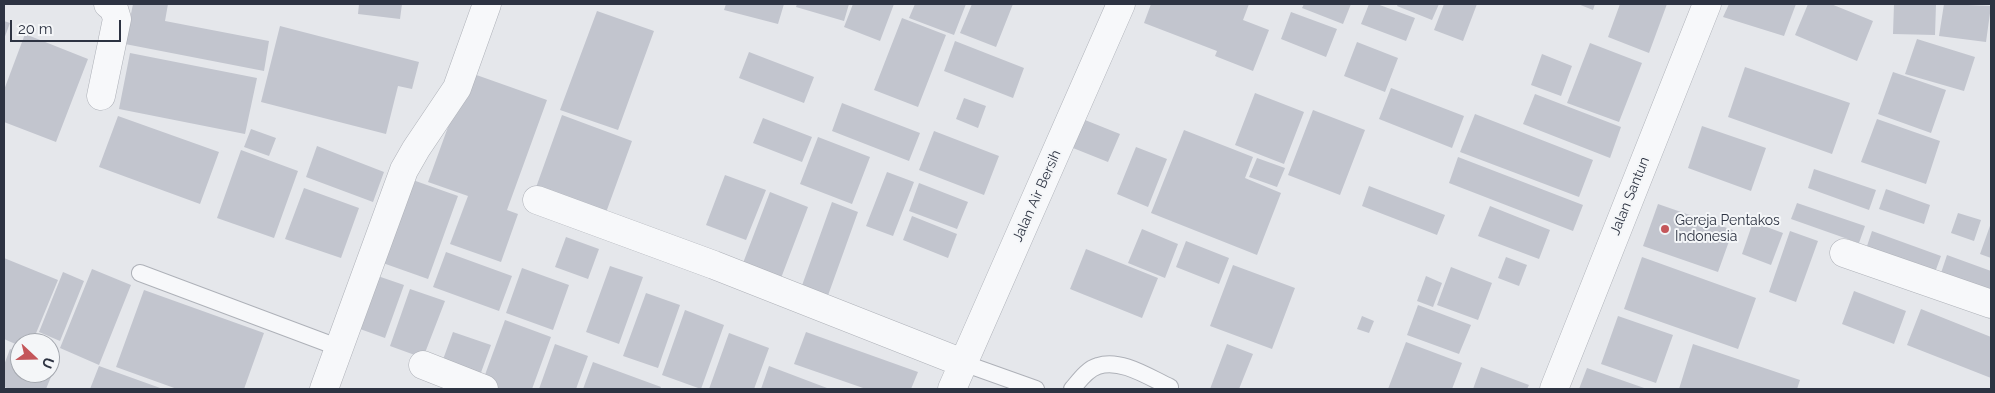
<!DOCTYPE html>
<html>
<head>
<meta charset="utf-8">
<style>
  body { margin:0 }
  #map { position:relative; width:1995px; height:393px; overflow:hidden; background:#e5e7eb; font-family:Raleway,sans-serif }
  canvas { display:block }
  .frame { position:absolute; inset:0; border:5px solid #2d3342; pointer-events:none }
  .north { position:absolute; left:10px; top:333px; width:50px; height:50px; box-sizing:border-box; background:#f4f6f8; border:1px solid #a4a8af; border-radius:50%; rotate:111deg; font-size:14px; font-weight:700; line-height:20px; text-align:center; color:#2d3342 }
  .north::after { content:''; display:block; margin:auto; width:18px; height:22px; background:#c4565a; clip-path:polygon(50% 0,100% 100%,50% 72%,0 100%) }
  .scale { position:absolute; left:10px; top:20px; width:111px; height:22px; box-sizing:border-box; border:2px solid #2d3342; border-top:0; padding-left:6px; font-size:15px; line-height:18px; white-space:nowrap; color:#2d3342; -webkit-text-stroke:4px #f4f6f8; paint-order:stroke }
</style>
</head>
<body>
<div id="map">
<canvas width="1995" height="393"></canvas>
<div class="frame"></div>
<div class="north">U</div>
<div class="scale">20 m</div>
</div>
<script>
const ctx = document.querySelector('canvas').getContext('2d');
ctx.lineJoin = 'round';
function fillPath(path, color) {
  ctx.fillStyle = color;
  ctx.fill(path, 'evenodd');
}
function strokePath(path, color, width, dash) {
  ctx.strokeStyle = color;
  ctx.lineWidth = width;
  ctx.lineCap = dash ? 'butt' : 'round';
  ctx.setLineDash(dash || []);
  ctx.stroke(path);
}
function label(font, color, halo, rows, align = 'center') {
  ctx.font = font + ' Raleway,sans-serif';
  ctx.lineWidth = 4;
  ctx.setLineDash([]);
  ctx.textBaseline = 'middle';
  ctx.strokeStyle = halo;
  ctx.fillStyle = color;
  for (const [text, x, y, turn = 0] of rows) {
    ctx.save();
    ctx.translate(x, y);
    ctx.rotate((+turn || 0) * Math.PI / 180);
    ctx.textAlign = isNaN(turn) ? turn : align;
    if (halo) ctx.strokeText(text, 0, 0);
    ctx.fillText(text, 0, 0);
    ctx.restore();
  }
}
const building = new Path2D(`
  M133 4H168L165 21 269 41 264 71 125 44Z
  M359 4H402L400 19 358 14Z
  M726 4H784L778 24 724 10Z
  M797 4H849L844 21 796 7Z
  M853 4H894L880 41 844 27Z
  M915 4H966L954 35 909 18Z
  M972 4H1013L996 47 960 33Z
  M1151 4H1249L1243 20 1269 30 1253 71 1215 56 1217 51 1144 23Z
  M1304 4H1351L1343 24 1302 8Z
  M1369 4H1377L1415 18 1406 41 1361 24Z
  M1398 4H1439L1432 20 1397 6Z
  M1444 4H1477L1463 41 1434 30Z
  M1578 4H1595L1593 10Z
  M1620 4H1667L1649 53 1608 37Z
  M1729 4H1796L1784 36 1723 17Z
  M1808 4H1831L1873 21 1857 61 1795 35Z
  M1894 4H1936L1935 35 1893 34Z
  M1944 4 1991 6 1986 42 1939 36Z
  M597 11 654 31 618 130 560 110Z
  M1291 12 1337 29 1326 57 1281 39Z
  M902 18 946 35 918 107 874 90Z
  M4 21 10 23 4 39Z
  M280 26 419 62 412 89 398 86 386 134 261 102Z
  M25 34 88 59 56 142 4 122V90Z
  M1917 39 1975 57 1964 91 1905 74Z
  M955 41 1024 68 1013 98 944 71Z
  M1357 42 1398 58 1385 92 1344 76Z
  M1590 43 1642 63 1619 122 1567 103Z
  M749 52 814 77 804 103 739 78Z
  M130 53 257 78 245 134 119 109Z
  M1542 54 1572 66 1561 96 1531 85Z
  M1745 67 1850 103 1832 154 1728 117Z
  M468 72 547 100 507 210 518 214 501 262 450 244 468 196 428 182Z
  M1893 72 1946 90 1931 133 1878 114Z
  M1391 88 1464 116 1452 148 1379 119Z
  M1255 93 1304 112 1284 164 1235 145Z
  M1535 94 1621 127 1610 158 1523 124Z
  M964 98 986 106 978 128 956 119Z
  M842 103 920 133 909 161 832 131Z
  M1313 110 1365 130 1340 195 1288 175Z
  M1475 114 1593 160 1579 197 1460 152Z
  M562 115 632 141 604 218 534 193Z
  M118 116 219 152 200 204 99 167Z
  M763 118 812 137 802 162 753 143Z
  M1877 119 1940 141 1926 184 1861 162Z
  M1085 120 1120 134 1108 162 1073 148Z
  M1702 126 1766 148 1751 191 1688 168Z
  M251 129 276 138 269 156 244 147Z
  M1184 130 1253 157 1245 178 1281 193 1257 255 1151 213Z
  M934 131 999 156 984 195 919 170Z
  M818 137 870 157 852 204 800 184Z
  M317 146 384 172 373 202 306 177Z
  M1136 147 1167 159 1148 207 1117 194Z
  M241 150 298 171 274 238 217 218Z
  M1458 157 1583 205 1573 231 1449 183Z
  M1257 158 1285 168 1277 187 1249 177Z
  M1814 169 1876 190 1869 210 1808 188Z
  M887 172 914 182 893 236 866 226Z
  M725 175 766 190 746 240 706 225Z
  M410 179 458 196 428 279 380 262Z
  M919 183 968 202 957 229 909 211Z
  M1369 186 1445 215 1437 235 1362 206Z
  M304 188 359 208 341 258 285 239Z
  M1886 189 1930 205 1924 224 1879 209Z
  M770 192 808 207 778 286 740 271Z
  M832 202 858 212 826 301 800 291Z
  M1797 203 1865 226 1859 243 1791 219Z
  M1658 204 1733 230 1718 272 1643 246Z
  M1490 206 1550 230 1539 259 1478 236Z
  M1958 213 1981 220 1974 241 1951 233Z
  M912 216 957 234 948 258 903 240Z
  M1753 222 1783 233 1771 265 1742 254Z
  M1991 223V258L1980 254Z
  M1142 229 1178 244 1165 278 1128 263Z
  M1790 231 1818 241 1796 302 1769 292Z
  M1872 231 1941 256 1934 275 1865 252Z
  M566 237 599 249 588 279 555 267Z
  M1186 241 1229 258 1219 284 1176 267Z
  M1086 249 1158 278 1142 318 1070 289Z
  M446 252 512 276 499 311 433 287Z
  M1947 255 1991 271V294L1940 276Z
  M1506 257 1527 265 1519 286 1498 278Z
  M1642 257 1756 298 1738 349 1624 309Z
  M4 258 58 280 32 343H20V346L4 339Z
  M1233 265 1295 288 1272 349 1210 326Z
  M610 266 643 277 619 344 586 332Z
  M1451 267 1492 283 1478 320 1437 305Z
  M522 268 569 285 553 330 506 313Z
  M92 269 131 285 99 365 60 348Z
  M63 272 84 281 60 341 39 332Z
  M369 273 404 285 385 338 349 325Z
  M1426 276 1442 283 1433 307 1417 301Z
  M410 289 445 301 423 358 390 346Z
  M144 290 264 333 244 389H177L116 367Z
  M1854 291 1906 311 1894 344 1842 324Z
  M646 293 680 305 658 368 623 356Z
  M1418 305 1471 325 1459 354 1407 335Z
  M1921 309 1991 337V378L1907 345Z
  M685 310 724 325 701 389 662 375Z
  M1362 316 1374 321 1369 333 1357 329Z
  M1618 316 1673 335 1656 383 1601 364Z
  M505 320 551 337 532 389H499L482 383Z
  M453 332 491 345 479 378 441 365Z
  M806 332 918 372 911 389H866L794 364Z
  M729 333 769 348 754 389H709Z
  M1406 342 1462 363 1452 389H1388Z
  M555 344 588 356 576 389H539Z
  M1227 344 1253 354 1239 389H1210Z
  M1693 344 1800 380 1797 389H1679Z
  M10 349 20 353V373H50V365L55 367 46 389H10L4 387V365Z
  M593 362 661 387 660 389H583Z
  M99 366 163 389H90Z
  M769 366 827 388V389H761Z
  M1481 367 1529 385 1527 389H1473Z
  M1587 368 1647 389H1579Z`);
const lane = new Path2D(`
  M140 273 340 348
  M963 363 1036 389
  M1072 389C1079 381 1087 369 1098 366 1121 358 1150 378 1170 387`);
const street = new Path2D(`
  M101 96 117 19 114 9 108 4
  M537 200 714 265 963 363
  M1844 253 1991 304
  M423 365 484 389
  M324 389 404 170 416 149 457 88 487 4
  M952 389 1121 4
  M1554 389 1707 4`);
const markers = [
  [1665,229,5,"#c4565a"]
];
const streetNames = [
  ["Jalan Air Bersih",1037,196,-66],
  ["Jalan Santun",1630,196,-68]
];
const poiNames = [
  ["Gereja Pentakos",1675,221],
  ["Indonesia",1675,237]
];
fillPath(building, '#c2c5ce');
strokePath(lane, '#aeb1b8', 18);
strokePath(street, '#aeb1b8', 29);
strokePath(lane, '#f7f8fa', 16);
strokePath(street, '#f7f8fa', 28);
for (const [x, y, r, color] of markers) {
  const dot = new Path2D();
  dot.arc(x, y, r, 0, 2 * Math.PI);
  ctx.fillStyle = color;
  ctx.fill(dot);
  strokePath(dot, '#f4f6f8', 2);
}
label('14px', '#2d3342', '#f4f6f8', streetNames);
label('14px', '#2d3342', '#f4f6f8', poiNames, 'left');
</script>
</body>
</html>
